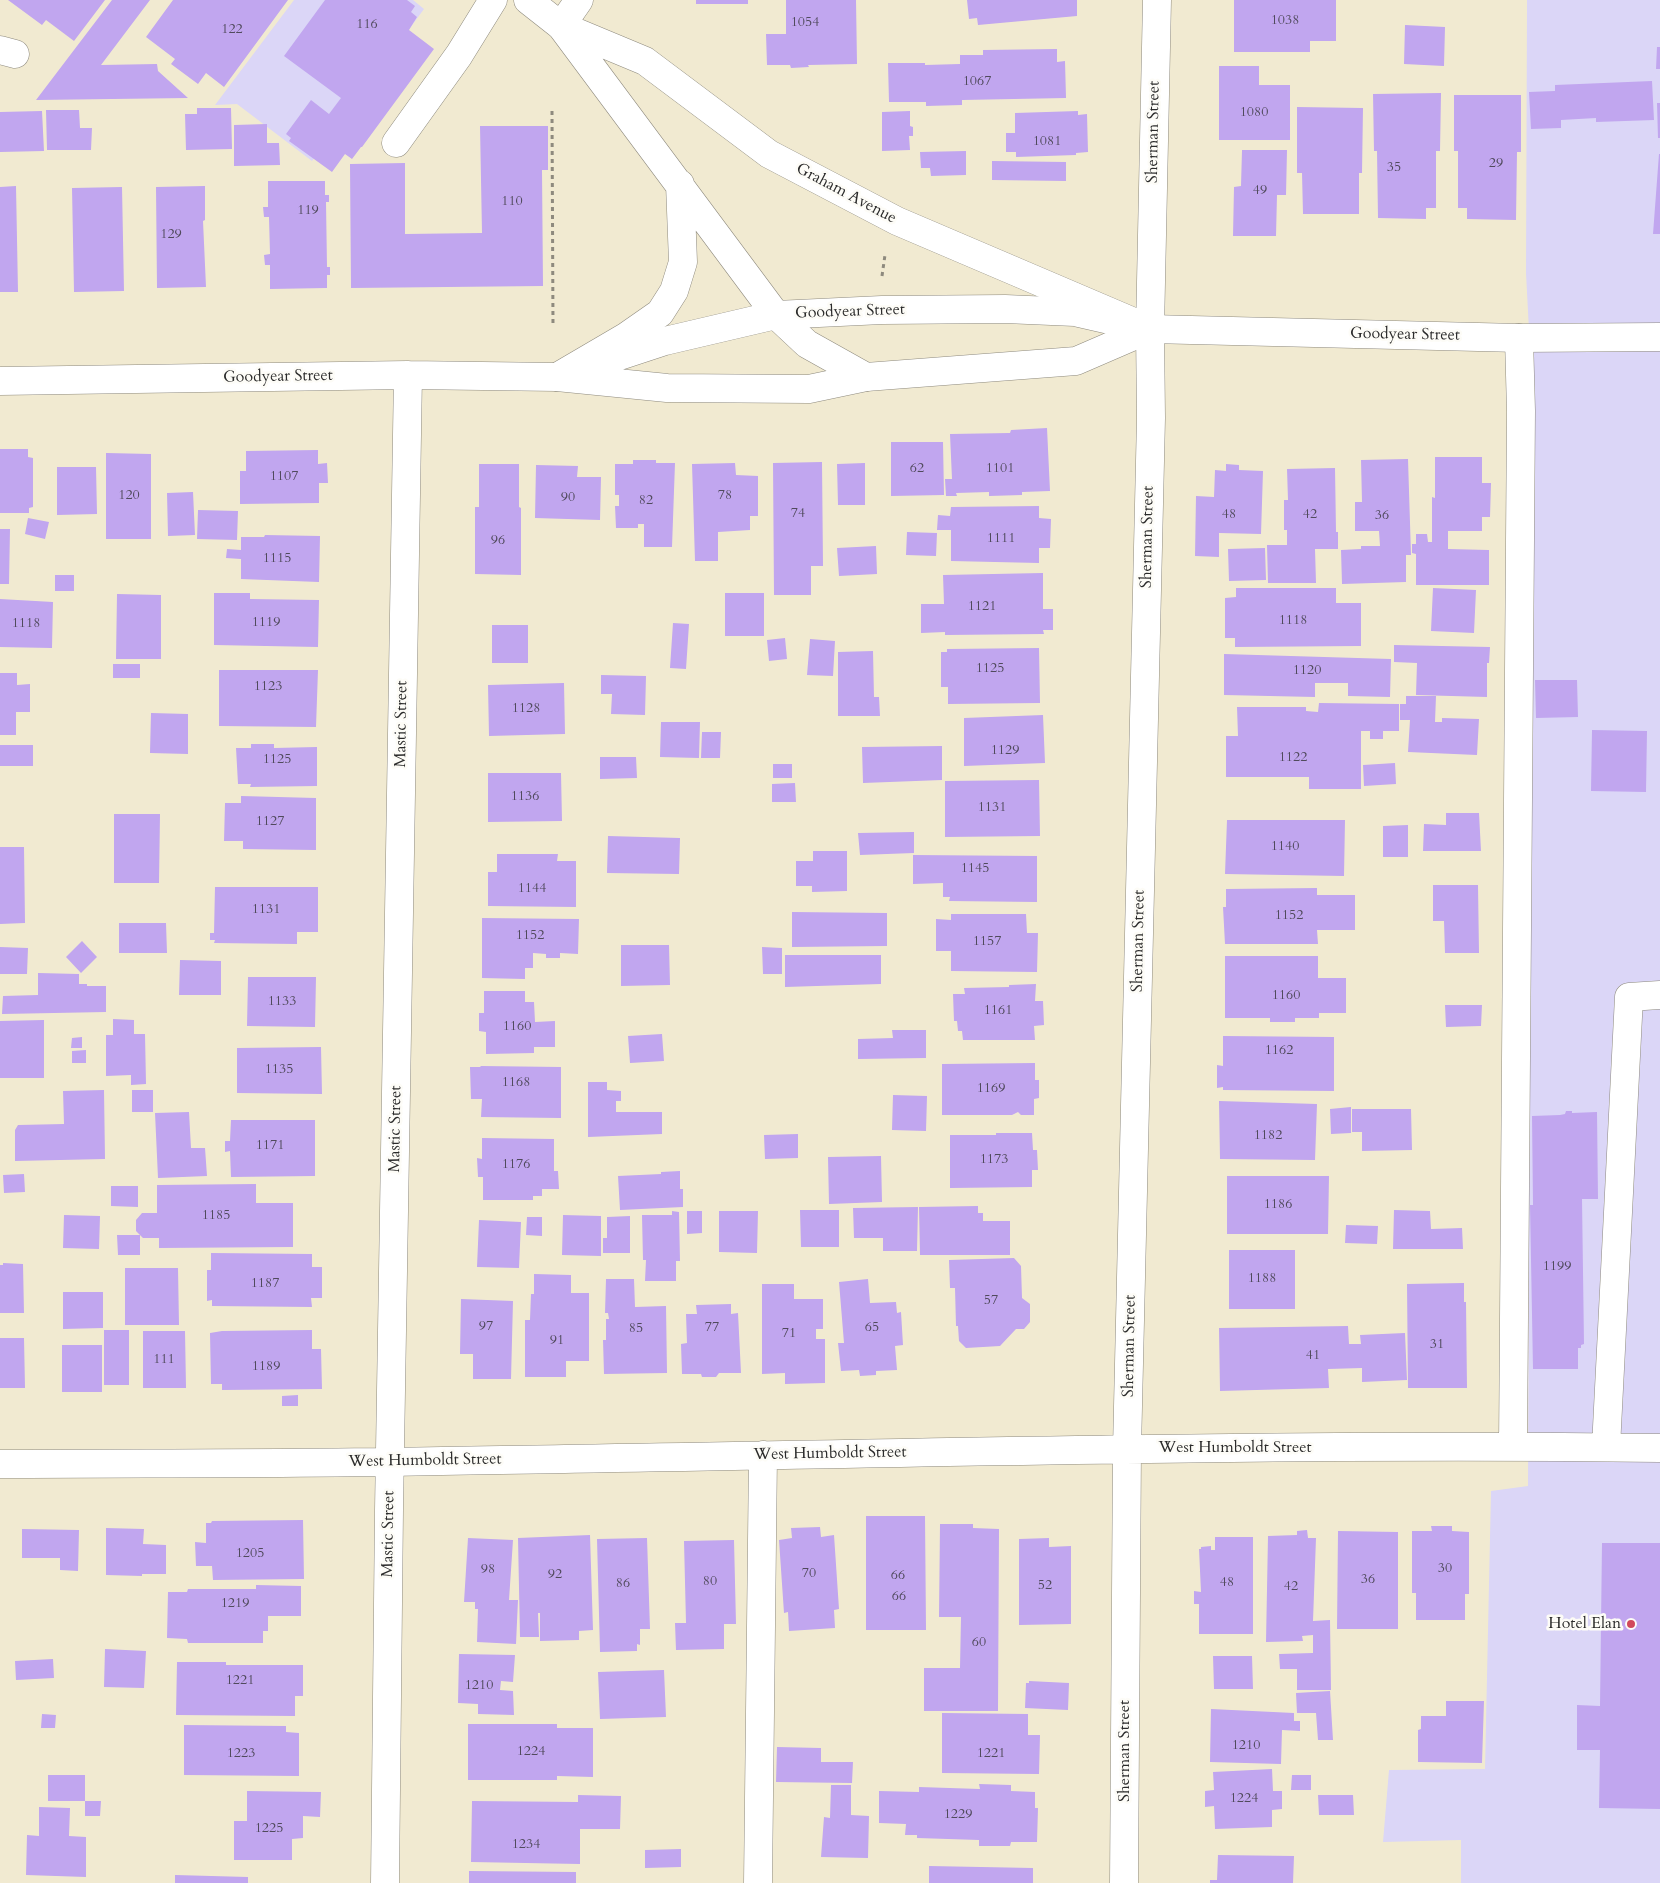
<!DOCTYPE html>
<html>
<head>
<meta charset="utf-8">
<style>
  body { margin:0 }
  canvas { display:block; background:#f1ead1 }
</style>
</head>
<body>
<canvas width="1660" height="1883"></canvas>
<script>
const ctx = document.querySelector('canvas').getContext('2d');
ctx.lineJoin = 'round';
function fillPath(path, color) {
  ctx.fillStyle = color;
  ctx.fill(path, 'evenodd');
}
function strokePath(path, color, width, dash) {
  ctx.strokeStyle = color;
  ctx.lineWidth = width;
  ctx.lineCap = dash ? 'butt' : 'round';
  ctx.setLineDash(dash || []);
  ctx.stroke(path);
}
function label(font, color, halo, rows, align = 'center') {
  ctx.font = font + ' Cardo,serif';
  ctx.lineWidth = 5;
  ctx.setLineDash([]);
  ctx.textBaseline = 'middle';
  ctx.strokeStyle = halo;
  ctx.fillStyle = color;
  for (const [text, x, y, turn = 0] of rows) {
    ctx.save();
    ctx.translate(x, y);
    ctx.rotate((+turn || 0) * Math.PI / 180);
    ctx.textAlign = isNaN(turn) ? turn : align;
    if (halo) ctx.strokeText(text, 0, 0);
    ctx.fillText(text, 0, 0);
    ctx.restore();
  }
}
const built = new Path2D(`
  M294 0H413L424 9 312 161 237 104 215 105Z
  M1527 0H1660V1883H1461V1840L1383 1842 1389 1770 1485 1769 1491 1491 1528 1486 1532 388 1526 273Z`);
const building = new Path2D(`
  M8 0H105L74 41 46 20 42 25Z
  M112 0H150L101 65 157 64 158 71 188 98 36 100Z
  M173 0H288L224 87 206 73 198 84 171 64 175 59 146 37Z
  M325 0H407L415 6 411 12 417 17 409 30 434 49 362 147H361L352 159 345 154 332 172 289 141 291 138 286 134 311 100 329 114 341 98 284 56Z
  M696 0H748V4H696Z
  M786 0H856L857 64 808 65 809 67 791 68 790 65H767L766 34H786Z
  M967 0H1077V16L978 25 977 18 969 19Z
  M1234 0H1336V41H1310V52H1234Z
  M1405 25 1445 27 1444 66 1404 64Z
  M1657 47H1660V69H1656Z
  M1057 49V62L1065 61 1066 98 962 100V105L926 106V102H889L888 63H925V65L960 64V55H983V50Z
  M1219 66H1259V85H1290V140H1219Z
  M1652 81 1654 120 1596 122V118L1561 120V128L1531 129 1529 92 1555 91V85Z
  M1441 93 1440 151H1436V208H1426V219L1378 218 1377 151H1374L1373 94Z
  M1454 95H1521V152H1517L1516 220 1467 219V208H1458V151H1454Z
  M1657 103H1660V138H1658Z
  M1297 107 1363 108 1362 173H1359V214H1303L1302 173H1297Z
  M197 108H231L232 149 186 150 185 114H197Z
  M46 110H79L80 128H92L91 150H47Z
  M42 111 44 151 0 152V112Z
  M910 111V126L913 127V136H909L910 150 882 151V112Z
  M1078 111V115L1087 114 1088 152 1076 153V155L1016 157V152H1006V133H1015V113Z
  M267 124V143H279L280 165 234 166V125Z
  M480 126H548V170H542L543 286 351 288 350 164 405 163V234L482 233Z
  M1242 150H1287L1286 195H1277L1276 236H1233L1234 187 1241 186Z
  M966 151V175L931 176 930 168H921L920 152Z
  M1659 154H1660V234H1653Z
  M992 161 1066 162V181L992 180Z
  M268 181H325V195H329V202H326L327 267H330V275H327V288L270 289V265H265L264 255 270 254 269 217H264L263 207H268Z
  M16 186 18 292H0V187Z
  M205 186V220L203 221 206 287 157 288 156 187Z
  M122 187 124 291 74 292 72 188Z
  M1047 428 1050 491 1022 492V495L989 496V492L956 493 957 496H946L945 479H952L950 434 1010 433 1011 430Z
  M891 442H943L944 495 891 496Z
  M0 449H28V457L33 458V507L29 508V513H0Z
  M318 450V464L327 463 328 483H319V503L240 504V471H246V451Z
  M106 453 151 454V539H106Z
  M1435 457H1482V483H1491L1490 517H1482V531H1448V549L1489 550V585H1416V554L1412 553V544H1416V534H1427L1428 542H1432V497L1435 498Z
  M1408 459 1411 555H1406V582L1342 584 1341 550 1361 549V546H1380L1379 531H1355V502H1362L1361 460Z
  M633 460H656V463H675L672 547H644V524H638V528H616L615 506H619V495H615V464H633Z
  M822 462 823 566H811V595H774L773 463Z
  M735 463 736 475 758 476V516H750V530L718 532V561H695L692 464Z
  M865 463V505H838L837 464Z
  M479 464H519V507L521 508V575L475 574V507H479Z
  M1226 464 1239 465V470L1263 471 1261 534 1219 533V557L1195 556 1196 496 1214 497 1215 470 1226 471Z
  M536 465 578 466 577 477H601L600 520 535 518Z
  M57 467H96L97 514 57 515Z
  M1335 468 1336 532H1338V549H1315L1316 583H1268L1267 545H1287V530H1284V500H1288L1287 469Z
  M193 492 195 535 168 536 167 493Z
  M1039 506V518L1051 519 1050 548H1039V563L951 561V530H937L938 515 950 516 951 507Z
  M198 510 238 511 237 540 197 539Z
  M28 518 49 522 45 539 25 534Z
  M0 529H10L9 584H0Z
  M907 532 937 533 936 556 906 555Z
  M265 535 320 536 319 582 241 579V559L226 558 227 549 241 550V537H264Z
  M876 546 877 574 839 576 837 548Z
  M1265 548 1266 580 1229 581 1228 549Z
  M1043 573V609H1053V630H1043L1044 634 945 635V632L921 633V604H944L943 575Z
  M55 575H74V591H55Z
  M1236 588H1336V603H1361V646L1235 647V638H1225V598L1236 597Z
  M1433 588 1476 590 1474 633 1431 631Z
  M214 593H250V599L319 600 318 647 214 645Z
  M725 593H764V636H725Z
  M117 594 161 595V659H116Z
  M0 599 53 602 52 648 0 647Z
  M673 623 689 624 686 669 670 668Z
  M492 625H528V663H492Z
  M785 638 787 659 769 661 767 640Z
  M810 639 835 641 833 676 807 675Z
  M1394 645 1490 647 1489 663H1487V697L1416 695 1417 663 1394 662Z
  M1039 648 1040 703 948 704V687H941V652H947V649Z
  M873 651 874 697H879L880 716H838V652Z
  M1224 654 1391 659 1390 697 1348 696V683H1315V697L1224 695Z
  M113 664H140V678H113Z
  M219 670H318L316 727 219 726Z
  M0 673H17V685L30 684V712H16V735H0Z
  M601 675 646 676 645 715 611 714 612 694H601Z
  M1535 680H1577L1578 717 1536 718Z
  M564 683 565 734 489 736 488 685Z
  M1406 696H1436L1435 722H1442V718L1479 719 1477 755 1408 752 1410 720H1400V704H1406Z
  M1319 703 1399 704V731H1383V739H1370V731H1361V789H1309V777H1226V736H1238L1237 707H1306V711L1318 712Z
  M151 713 188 714V754L150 753Z
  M1043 715 1045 763 964 766V718Z
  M661 722H700L699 758 660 757Z
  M1592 730 1647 731 1646 792 1591 791Z
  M702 732H721L720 758H701Z
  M251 744H274V748L317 747V786L250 787 251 784H238L236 748H251Z
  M0 745H33V766H0Z
  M942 746V780L863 783 862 747Z
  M600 757H636L637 778 600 779Z
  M1395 763 1396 784 1364 786 1363 765Z
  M773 764H792V778H773Z
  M488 773H561L562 821 488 822Z
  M1039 780 1040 836 945 837V781Z
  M795 783 796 802H772V784Z
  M241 796 316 798V850L243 849V841H224L225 803H241Z
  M1446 813H1479L1481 851H1423L1424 824 1446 825Z
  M114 814H160L159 883H114Z
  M1227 820H1345L1344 876 1225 874Z
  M1408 825V857H1383V826Z
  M914 832V853L860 855 858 833Z
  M608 836 680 838 679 874 607 873Z
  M0 847H24L25 923 0 924Z
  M813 851H847V891L812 892V886H796V861H813Z
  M497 854H558L557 861H576V907L488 906V872H497Z
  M913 855 1037 856V902L949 901 950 897H943V883L913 884Z
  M1433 885H1478L1479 953H1445L1444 921H1433Z
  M215 887H318V932H297V944L214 943 215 940H210V933H214Z
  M1317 888V895H1355V930H1317L1318 944H1225L1223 907H1226V889Z
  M792 912 887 913V946L792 947Z
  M951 914H1026L1027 933H1038L1037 972 951 971V951H936V919L951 920Z
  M482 918 579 919 578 954 560 953V958H546V954L533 953V968H525V979L482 978Z
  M119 923H166L167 953H119Z
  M82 941 97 957 81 973 66 957Z
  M621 945H669L670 985 621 986Z
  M0 947 28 948 27 974H0Z
  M762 947 782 948V974H763Z
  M785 955H881V984L785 987Z
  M1225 956H1318V978H1346V1013H1319V1018H1295V1022H1270V1018H1225Z
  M180 960 221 961V995H179Z
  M38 973 79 974V984H87V986H106V1012L2 1014 3 996 38 995Z
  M248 977H316L315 1027 247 1026Z
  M1036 984 1035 1001H1043L1044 1025 1034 1026 1035 1040H963L962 1031H958L957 1021H954L953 994H965L964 988 1009 987V985Z
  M484 991H525V1002H534L535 1022 555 1021V1047H534V1053L486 1054V1032L479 1031V1013H484Z
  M1445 1005H1482L1481 1026 1446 1027Z
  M113 1019 134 1020V1034H145L146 1084 131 1085V1075L106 1076V1035H113Z
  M44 1020V1078H0V1021Z
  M892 1030H926V1058L858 1059V1039L893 1038Z
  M662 1034 664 1061 630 1063 628 1036Z
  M1223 1036 1334 1037V1091L1223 1090V1087L1217 1088V1065L1223 1066Z
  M82 1037V1048H71L72 1038Z
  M321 1047 322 1094 237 1093V1048Z
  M86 1050V1063H72V1051Z
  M1035 1063V1080H1039V1098L1034 1099V1115H1021L1018 1112 1012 1115H942V1064Z
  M481 1066 561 1067V1118L481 1117 482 1099H471L470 1067H480Z
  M588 1082H607V1090L621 1091V1101H616V1112H662V1134L588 1137Z
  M104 1090 105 1159 15 1161V1130L18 1125 64 1124 63 1091Z
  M132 1090H153V1112H132Z
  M893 1095 927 1096 926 1131 892 1130Z
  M1219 1101 1317 1104 1315 1160 1220 1159Z
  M1351 1107V1133L1331 1134 1330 1109Z
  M1352 1109H1411L1412 1150 1362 1151V1132H1352Z
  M1566 1111H1572V1113L1597 1112 1598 1199H1582L1584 1344 1581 1345V1348H1578V1369H1533L1530 1205H1533L1532 1116 1560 1115 1565 1114Z
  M189 1112 191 1148H205L207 1176 158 1178 155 1113Z
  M231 1120H315V1176L231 1177 230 1151 225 1152V1141H230Z
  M996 1133H1032L1033 1150H1037L1038 1170H1032V1187L950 1188V1135H996Z
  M798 1134V1158L765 1159 764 1135Z
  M482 1138 554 1139V1171H558L559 1189H542V1196H533V1200H483V1177H478L477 1158 482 1159Z
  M881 1156 882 1202 829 1204 828 1157Z
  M680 1171V1189H683V1207L620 1210 618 1176 661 1174V1172Z
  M24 1174 25 1192 4 1193 3 1175Z
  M1227 1176H1329L1328 1234H1227Z
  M256 1184V1203H293V1247L159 1248V1238H143L136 1231V1220L142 1213H157V1185Z
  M111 1186H138V1207L111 1206Z
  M978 1206V1213H983V1221H1010V1255H920L919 1207Z
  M918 1207 917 1251H883V1238H854L853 1208Z
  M800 1210H839V1247H801Z
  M1394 1210 1430 1211 1431 1229 1462 1228 1463 1249H1393Z
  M672 1211 679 1212 680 1261H676V1281H645L646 1260H643L642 1215H672Z
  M687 1211H702V1233L687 1234Z
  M719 1211H758L757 1253 719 1252Z
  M64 1215 100 1216 99 1249 63 1248Z
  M563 1215 601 1216V1256L562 1255Z
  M630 1216V1253H603V1238H607V1217Z
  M527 1217H542V1236L526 1235Z
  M479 1220 521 1222 519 1268 477 1267Z
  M1346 1225 1378 1226 1377 1244 1345 1243Z
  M117 1235H140V1255H118Z
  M1229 1250H1295V1309H1229Z
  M211 1253 312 1254V1267H322V1298H311L312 1307 212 1306V1300L207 1301V1270H211Z
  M1014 1258 1021 1266 1022 1298 1030 1304V1322L1024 1329H1016L1000 1346 966 1348 959 1341 958 1326H956L955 1288H950L949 1260Z
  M3 1263 23 1264 24 1313H0V1265H3Z
  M125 1268H178L179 1325H125Z
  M534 1274 571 1275V1293H589V1361H566V1377H525V1320H530L531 1294H534Z
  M606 1279H634L635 1307 666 1306 667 1373 604 1374 603 1340H606V1319H609L608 1313H605Z
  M868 1279 870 1303 896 1302 897 1313 901 1312 903 1345 895 1346 897 1370 876 1371V1375L860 1376 859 1370 841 1371 838 1343H844L839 1282Z
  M1464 1283V1302H1466L1467 1388H1408L1407 1284Z
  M762 1284H794V1299H823V1329H816V1339H825V1383L785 1384V1373L762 1374Z
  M63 1292H103V1328L63 1329Z
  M461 1299 513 1301 511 1379H473V1354H460Z
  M731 1304V1314L738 1313 741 1373H719L716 1377H702L701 1374H682L681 1344 687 1343 686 1314H697L696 1305Z
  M1348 1326 1349 1344H1361L1360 1335 1405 1333 1407 1380 1362 1382V1368L1328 1369 1329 1388 1220 1391 1219 1328Z
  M104 1330H129V1385H104Z
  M312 1330V1349H321L322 1389 222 1390V1384H211L210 1333 222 1331Z
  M143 1331H185L186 1388H143Z
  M0 1338H24L25 1388H0Z
  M62 1345H102V1392H62Z
  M298 1395V1406H282V1396Z
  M866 1516H925L926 1630H866Z
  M303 1520 304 1579 213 1580 212 1566H196L195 1542 206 1543V1523H211L212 1521Z
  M940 1524H973V1528L999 1529 998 1711H924V1668H960L961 1617H939Z
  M1431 1526H1452V1531L1469 1532V1594H1465V1620H1416V1593H1412V1531H1432Z
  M820 1527 821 1537 834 1535 839 1609 834 1610 835 1628 789 1631 788 1612 784 1613 779 1540 792 1538 791 1528Z
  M106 1528 144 1529 143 1544 166 1545V1574H142V1576L106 1575Z
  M22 1529 79 1530 78 1571 60 1570V1558H22Z
  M1307 1530 1308 1538H1316L1313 1621 1330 1620 1331 1690H1297V1669H1280L1279 1654 1313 1653V1635L1302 1636 1303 1641 1266 1642 1268 1536 1297 1535V1531Z
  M1338 1531 1398 1532V1629H1337Z
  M590 1535 593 1630 579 1631V1640L540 1641V1613H538L539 1637H520L518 1538Z
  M1215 1537H1253V1634H1199V1604H1194V1591L1201 1592 1199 1549H1201V1547L1211 1546V1550H1215Z
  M468 1538 513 1540 509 1600H518L516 1644 477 1642 478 1609H475V1602H464Z
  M647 1538 650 1629H640V1645L637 1644V1651L600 1652 597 1539Z
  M1049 1538V1547L1071 1546V1624L1019 1625V1539Z
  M734 1540 736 1624H724V1649L676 1650 675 1623H686L684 1541Z
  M1602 1543H1660V1809L1599 1808 1600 1750H1577V1705L1600 1706Z
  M256 1585 301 1586V1616H268V1631H263V1643H188L187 1639 167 1638 168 1592H187L188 1589H256Z
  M105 1649 146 1651 144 1688 104 1687Z
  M459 1654 515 1655 513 1682 501 1681 500 1690 513 1691 514 1715 478 1714V1704L458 1703Z
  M1213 1656H1252L1253 1689H1214Z
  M53 1659 54 1678 16 1680 15 1661Z
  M177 1662H226V1665H303V1696H295V1716L176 1715Z
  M664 1670 666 1717 600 1719 598 1672Z
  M1029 1681 1069 1683 1068 1710 1025 1708 1026 1683H1029Z
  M1330 1691 1333 1740H1318L1316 1713H1297L1296 1693Z
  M1446 1701H1484L1482 1763 1418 1762V1730L1421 1729V1716H1446Z
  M1211 1709 1294 1713V1721H1300V1731L1282 1730 1281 1764 1210 1762Z
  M942 1713 1028 1714V1735H1040L1039 1774 942 1773Z
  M42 1714 56 1715 55 1728H41Z
  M468 1724H557V1728H593V1777L557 1776V1780H468Z
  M184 1725 286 1726V1732L299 1733V1776L184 1775Z
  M777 1747 821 1748V1762H853L852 1783 776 1782Z
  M1272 1769 1273 1791H1282V1809L1272 1810V1827L1215 1829 1214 1806 1205 1807V1791L1214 1790 1213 1772Z
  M48 1775H85V1801H48Z
  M1292 1775H1311V1790H1291Z
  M979 1784 1011 1785V1791L1035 1792V1808H1038L1037 1842H1011L1010 1846H979V1840L917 1838V1835H905L906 1824 879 1823V1791L919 1792V1787L980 1789Z
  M831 1785H851V1815L869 1816 868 1858 821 1857 824 1817 830 1818Z
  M247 1791 321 1792 320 1817 303 1816V1838L292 1839V1860H234V1821H247Z
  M578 1795 621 1796 620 1829H580V1864L471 1862 472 1801 578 1802Z
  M1318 1795H1353L1354 1815H1319Z
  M85 1801H101L100 1816H85Z
  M39 1807 70 1808 69 1836 86 1837V1877L26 1875 27 1835 39 1836Z
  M681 1849V1867L645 1868V1850Z
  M1218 1855 1294 1856 1293 1883H1210V1880H1217Z
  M929 1866 1033 1868V1883H929Z
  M469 1871 576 1872V1883H469Z
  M175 1875 248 1877V1883H175Z`);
const path = new Path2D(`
  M552 111 553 327
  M882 276 885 255`);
const minor = new Path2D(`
  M561 26 579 0
  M0 50 15 54
  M396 143 459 55 493 0
  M586 367 665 341 776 315 882 310 1005 309 1075 312 1110 320
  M0 381 408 375 557 377 667 388 809 389 866 377
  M1513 1446 1521 411 1519 338
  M1606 1447 1629 997 1660 995
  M0 1464C147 1463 295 1464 442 1461 848 1455 1254 1443 1660 1448
  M385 1883 389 1510 408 375
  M758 1883 763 1455
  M1124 1883 1127 1449 1151 418 1150 329 1157 0`);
const major = new Path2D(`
  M528 0 561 26 645 61 769 154 897 221 1150 329
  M561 26 776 315 807 344 866 377 1076 361 1150 329 1519 338 1660 337
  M557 377 627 336 660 313 674 291 683 262 680 184`);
const markers = [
  [1631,1624,5,"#d1495b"]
];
const numberNames = [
  ["1038",1285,21],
  ["1054",805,23],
  ["116",367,25],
  ["122",232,30],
  ["1067",977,82],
  ["1080",1254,113],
  ["1081",1047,142],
  ["29",1496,164],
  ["35",1394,168],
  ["49",1260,191],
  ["110",512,202],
  ["119",308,211],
  ["129",171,235],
  ["62",917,469],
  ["1101",1000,469],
  ["1107",284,477],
  ["120",129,496],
  ["78",725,496],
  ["90",568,498],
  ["82",646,501],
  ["74",798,514],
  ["48",1229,515],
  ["42",1310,515],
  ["36",1382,516],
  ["1111",1001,539],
  ["96",498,541],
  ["1115",277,559],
  ["1121",982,607],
  ["1118",1293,621],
  ["1119",266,623],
  ["1118",26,624],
  ["1125",990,669],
  ["1120",1307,671],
  ["1123",268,687],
  ["1128",526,709],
  ["1129",1005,751],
  ["1122",1293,758],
  ["1125",277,760],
  ["1136",525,797],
  ["1131",992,808],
  ["1127",270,822],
  ["1140",1285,847],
  ["1145",975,869],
  ["1144",532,889],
  ["1131",266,910],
  ["1152",1289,916],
  ["1152",530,936],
  ["1157",987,942],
  ["1160",1286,996],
  ["1133",282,1002],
  ["1161",998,1011],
  ["1160",517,1027],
  ["1162",1279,1051],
  ["1135",279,1070],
  ["1168",516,1083],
  ["1169",991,1089],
  ["1182",1268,1136],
  ["1171",270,1146],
  ["1173",994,1160],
  ["1176",516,1165],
  ["1186",1278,1205],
  ["1185",216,1216],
  ["1199",1557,1267],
  ["1188",1262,1279],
  ["1187",265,1284],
  ["57",991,1301],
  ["97",486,1327],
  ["77",712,1328],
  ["65",872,1328],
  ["85",636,1329],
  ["71",789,1334],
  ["91",557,1341],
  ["31",1437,1345],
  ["41",1313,1356],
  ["111",164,1360],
  ["1189",266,1367],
  ["1205",250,1554],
  ["30",1445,1569],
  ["98",488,1570],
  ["70",809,1574],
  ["92",555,1575],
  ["66",898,1576],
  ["36",1368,1580],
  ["80",710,1582],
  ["48",1227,1583],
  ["86",623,1584],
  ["52",1045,1586],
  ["42",1291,1587],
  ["66",899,1597],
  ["1219",235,1604],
  ["60",979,1643],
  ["1221",240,1681],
  ["1210",479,1686],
  ["1210",1246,1746],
  ["1224",531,1752],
  ["1223",241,1754],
  ["1221",991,1754],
  ["1224",1244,1799],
  ["1229",958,1815],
  ["1225",269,1829],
  ["1234",526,1845]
];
const streetNames = [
  ["Sherman Street",1154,132,-89],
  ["Graham Avenue",846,194,28],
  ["Goodyear Street",850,312,-2],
  ["Goodyear Street",1405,335,1],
  ["Goodyear Street",278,377,-1],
  ["Sherman Street",1148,537,-89],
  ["Mastic Street",402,724,-89],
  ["Sherman Street",1139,941,-89],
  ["Mastic Street",396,1129,-89],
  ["Sherman Street",1130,1346,-89],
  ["West Humboldt Street",1235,1448],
  ["West Humboldt Street",830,1454,-1],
  ["West Humboldt Street",425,1461,-1],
  ["Mastic Street",389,1534,-89],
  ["Sherman Street",1125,1751,-90]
];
const poiNames = [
  ["Hotel Elan",1621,1624]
];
fillPath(built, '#dbd6f7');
fillPath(building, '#c1a6ef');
strokePath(minor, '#8e8a7e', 29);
strokePath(major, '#8e8a7e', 29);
strokePath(path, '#8e8a7e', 3, [4, 4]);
strokePath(minor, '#fff', 28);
strokePath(major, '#fff', 28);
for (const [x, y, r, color] of markers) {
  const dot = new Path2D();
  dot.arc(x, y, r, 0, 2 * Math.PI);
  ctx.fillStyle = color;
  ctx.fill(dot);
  strokePath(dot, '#fdfcf7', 2);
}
label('14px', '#504a5c', null, numberNames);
label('16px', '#2b2b2b', '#fdfcf7', streetNames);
label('16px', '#2b2b2b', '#fdfcf7', poiNames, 'right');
</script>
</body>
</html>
